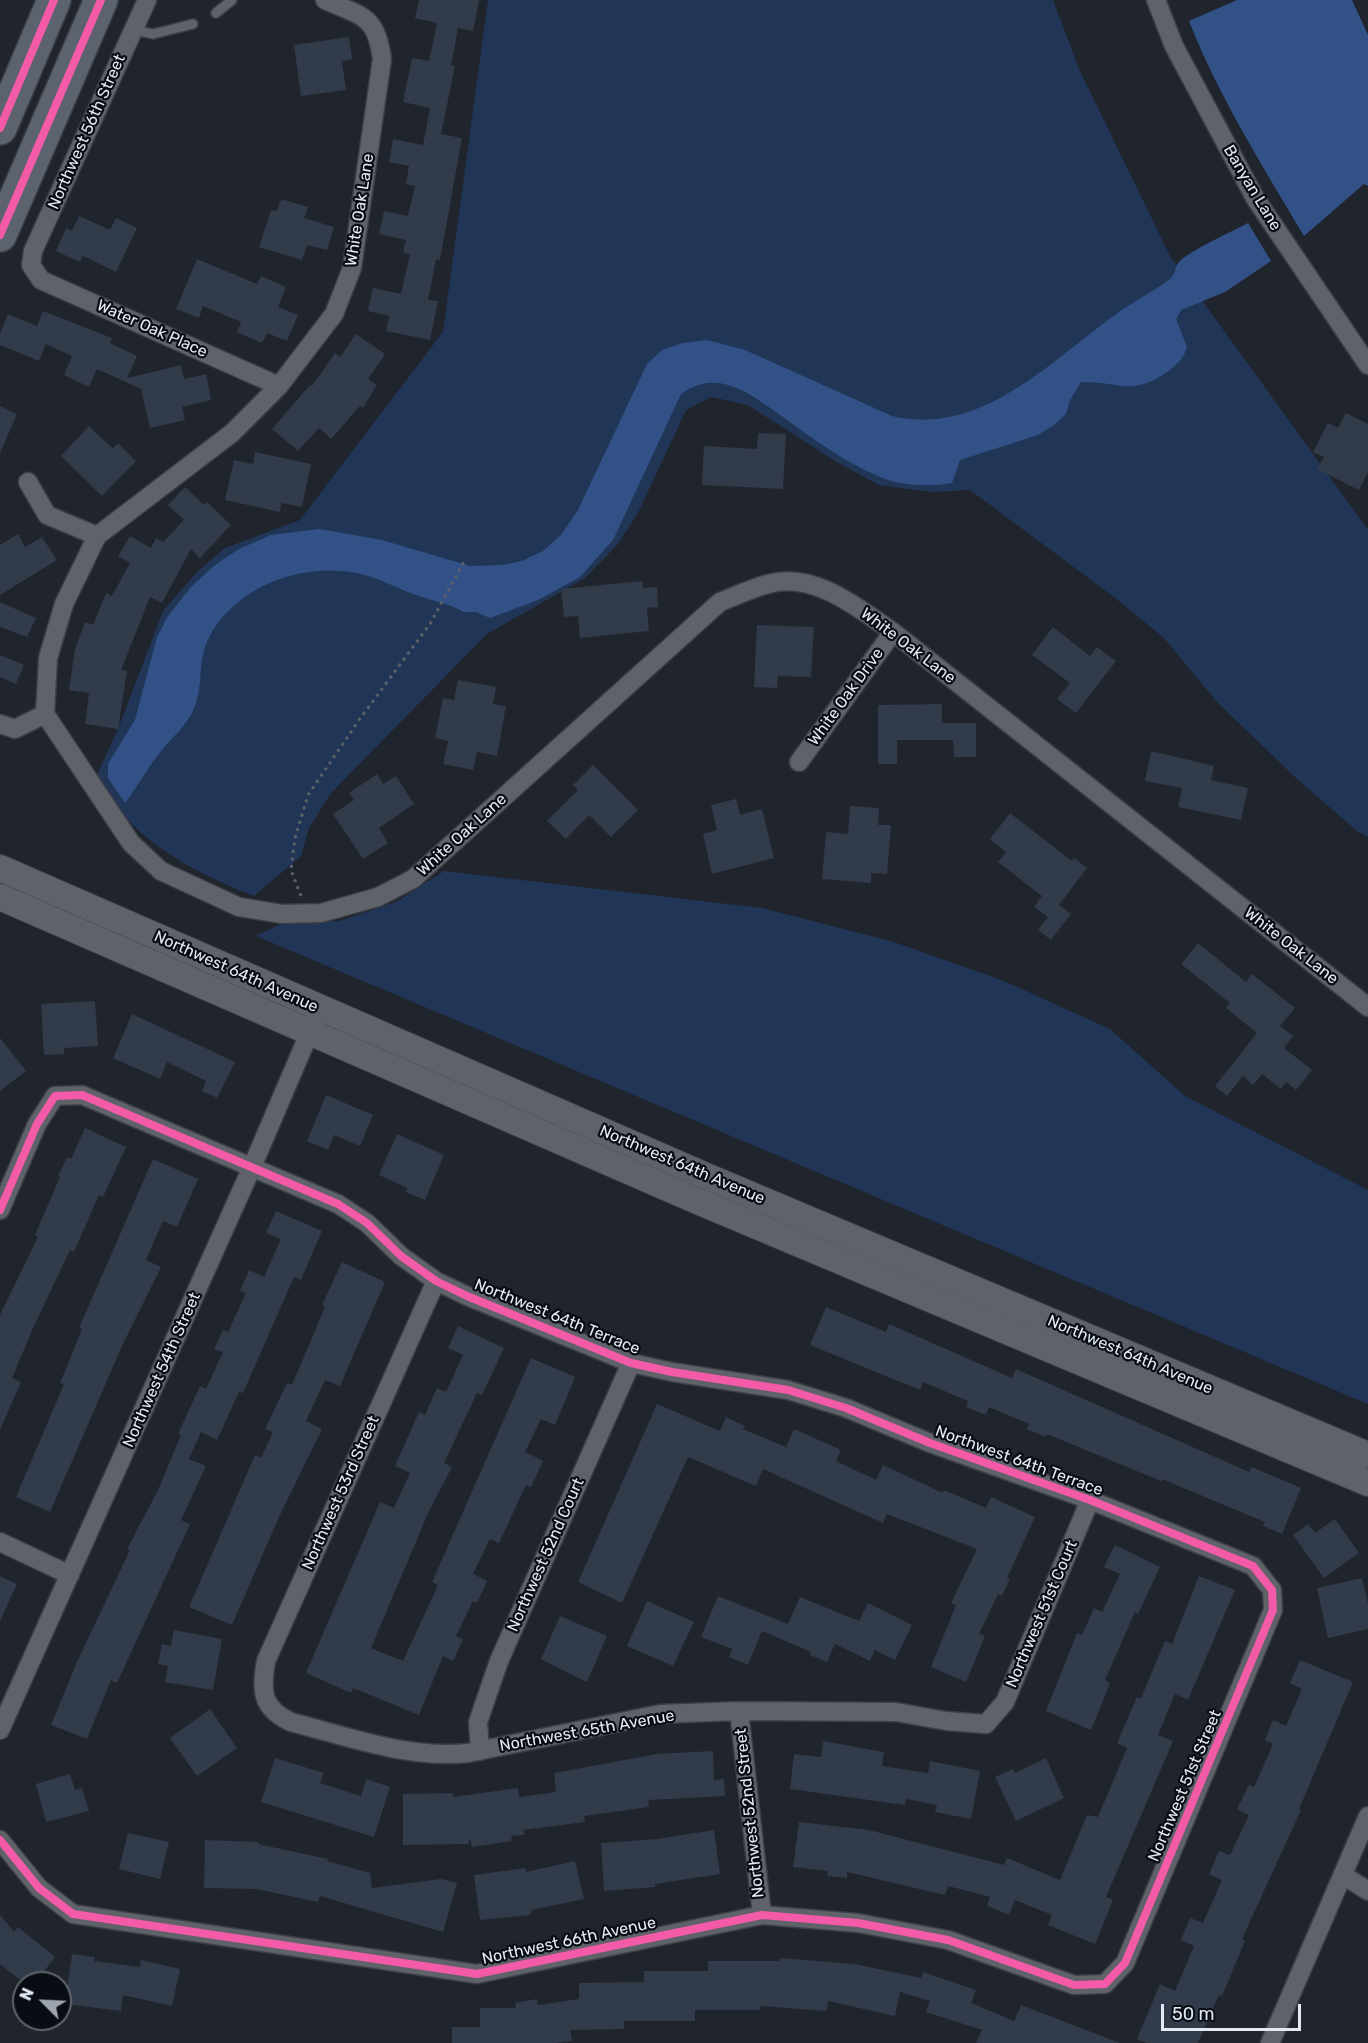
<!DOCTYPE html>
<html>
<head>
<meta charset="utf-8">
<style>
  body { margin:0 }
  #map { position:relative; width:1368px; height:2043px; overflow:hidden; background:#20242c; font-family:Rubik,sans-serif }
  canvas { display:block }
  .north { position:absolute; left:12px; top:1971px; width:60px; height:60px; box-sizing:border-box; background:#080c13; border:2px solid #60656d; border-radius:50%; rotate:294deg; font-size:16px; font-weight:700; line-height:24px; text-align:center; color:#e3eaf5 }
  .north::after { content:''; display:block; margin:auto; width:21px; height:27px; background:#9fa5af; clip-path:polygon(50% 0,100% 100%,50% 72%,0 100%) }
  .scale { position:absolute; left:1161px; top:2004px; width:140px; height:27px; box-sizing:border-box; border:3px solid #e3eaf5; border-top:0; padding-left:8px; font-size:18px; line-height:21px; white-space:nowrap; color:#e3eaf5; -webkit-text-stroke:4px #080c13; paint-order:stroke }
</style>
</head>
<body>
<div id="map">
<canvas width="1368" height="2043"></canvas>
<div class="north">N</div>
<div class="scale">50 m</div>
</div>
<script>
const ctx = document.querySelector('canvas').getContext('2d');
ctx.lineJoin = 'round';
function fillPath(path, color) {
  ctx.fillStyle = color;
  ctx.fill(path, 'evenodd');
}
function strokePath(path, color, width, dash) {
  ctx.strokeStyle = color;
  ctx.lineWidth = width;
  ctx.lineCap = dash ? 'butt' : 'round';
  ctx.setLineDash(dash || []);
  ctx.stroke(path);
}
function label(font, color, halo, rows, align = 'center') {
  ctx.font = font + ' Rubik,sans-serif';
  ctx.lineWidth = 4.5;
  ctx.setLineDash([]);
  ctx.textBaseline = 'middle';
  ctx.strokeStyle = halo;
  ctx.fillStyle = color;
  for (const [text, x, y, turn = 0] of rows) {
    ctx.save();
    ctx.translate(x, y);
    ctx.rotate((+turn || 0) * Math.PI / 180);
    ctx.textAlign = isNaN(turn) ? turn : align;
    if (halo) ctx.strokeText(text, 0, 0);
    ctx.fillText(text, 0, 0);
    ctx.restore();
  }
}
const green = new Path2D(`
  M488 0H1053L1079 69 1170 256 1368 530V837L1357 831 1297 779 1218 703 1164 638 1114 597 970 490 932 492 879 485 835 461 748 405 711 397 686 410 638 513 618 544 585 578 487 634 331 793 309 828 301 856 254 896C208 878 159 854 125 817 114 804 106 788 97 775L118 729 163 611 197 572 225 548 300 520 443 332Z
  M444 871 762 908 894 942 1004 981 1110 1029 1185 1096 1368 1190V1404L256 936 285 922 339 921 396 902Z`);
const water = new Path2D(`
  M1237 0H1352L1368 35V186L1364 184 1304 236C1262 165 1219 97 1189 21Z
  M1248 223 1271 261 1225 292 1181 310 1176 319 1187 347C1184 358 1176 366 1167 372 1132 397 1117 381 1081 382L1070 400 1066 414 1054 425 1038 435 960 460 952 483C930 487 901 486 880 477 846 463 813 439 783 417 766 405 748 391 728 385 710 380 695 384 681 394L613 540 580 577 538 600 490 618 476 612H464C449 603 429 600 413 594 394 587 377 577 357 573 305 563 243 583 213 630 194 661 206 679 194 708 187 726 173 736 161 751 148 767 138 786 125 803L108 778V764L135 720 157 637 168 616 191 587 215 565 239 549 271 535 319 529 382 540 470 566 503 565 522 561 543 551 561 535 578 510 647 364 662 350 683 343 707 340 745 350 892 416C981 438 1053 359 1119 312 1128 305 1168 283 1172 277 1176 272 1175 265 1180 261 1191 250 1231 232 1248 223Z`);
const building = new Path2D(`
  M419 0H479L473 31 458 28 451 66H455L441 134 462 138 440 260 436 259 428 300 438 301 430 340 386 331 389 316 368 311 373 288 401 294 410 254 403 253 406 240 379 234 384 211 408 216 415 186 406 184 409 166 389 162 393 139 423 145 430 108 403 102 412 58 429 61 437 23 415 18Z
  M349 37 352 59 342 61 346 90 301 96 294 45Z
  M281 199 308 207 304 218 334 227 327 250 307 245 302 260 259 247 271 210 277 211Z
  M79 216 110 230 116 218 137 228 116 272 83 256 80 262 56 251 66 228 72 231Z
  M197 259 257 284 261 276 286 287 278 307 298 315 287 341 267 333 262 343 237 332 241 322 203 306 199 318 176 309Z
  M43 311 112 338 110 343 137 356 127 378 181 365 184 379 206 374 211 400 182 407 185 420 150 428 141 389 97 369 89 387 64 375 72 356 46 344 39 361 0 345V334L8 314 37 326Z
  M356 334 385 354 368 379 377 385 363 408 360 406 331 439 319 428 298 451 272 429 310 385 312 386 335 353 340 357Z
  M0 406 17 414 0 453Z
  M1346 413 1368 424V472L1359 490 1317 469 1324 457 1313 452 1328 423 1338 428Z
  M89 426 113 449 118 443 136 461 102 496 61 456Z
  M758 433 786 434 783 489 702 485 704 446 757 449Z
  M255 452 311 464 302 507 281 503 280 512 225 500 234 460 253 464Z
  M185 487 204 505 207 502 231 525 200 558 191 549 162 603 150 597 121 670 127 671 118 729 85 724 89 693 69 690 75 649 85 622 93 625 106 593 112 596 130 563 118 556 130 536 151 548 156 538 163 542 184 520 168 505Z
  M18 534 25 547 42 537 57 560 0 595V545Z
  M642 581 643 588 657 587 658 607 647 608 649 631 580 638 578 616 564 617 561 589Z
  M0 602 36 618 27 637 0 627Z
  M757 625 814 627 811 677 778 676 777 688 754 687Z
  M1053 627 1090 656 1097 647 1116 661 1076 713 1057 699 1070 683 1032 655Z
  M0 655 24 665 16 684 0 677Z
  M458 680 496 687 493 704 506 706 497 756 477 752 473 770 443 764 448 741 435 738 443 698 454 700Z
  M942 704V723H976V757H954L953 740H897V764H878V705Z
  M1151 751 1214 766 1211 780 1248 788 1241 820 1178 807 1182 788 1145 781Z
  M593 765 638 810 611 837 589 815 566 839 547 821 578 790 573 785Z
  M377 774 383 784 396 776 414 804 379 828 388 843 363 859 333 814 354 800 349 793Z
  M736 799 740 815 762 809 774 858 712 874 703 834 717 830 711 805Z
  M850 806 879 808 878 825H891L887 874 871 873V883L822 879 826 832 848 834Z
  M1010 813 1072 861 1074 858 1087 868 1059 905 1071 914 1051 940 1038 930 1048 917 1034 907 1042 896 998 862 1006 852 990 839Z
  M1198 943 1246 982 1252 974 1295 1008 1280 1026 1293 1036 1284 1048 1312 1070 1296 1090 1286 1082 1281 1089 1262 1074 1253 1085 1243 1076 1227 1096 1215 1086 1257 1033 1226 1008 1230 1003 1181 964Z
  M95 1001 98 1046 64 1048V1054L44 1055 41 1004Z
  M132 1014 235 1062 217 1098 202 1091 206 1081 167 1062 160 1079 113 1058Z
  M0 1038 26 1071 0 1091Z
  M326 1095 373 1115 360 1146 334 1135 328 1150 307 1141Z
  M85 1128 126 1147 103 1197 99 1195 74 1252 70 1250 33 1328 12 1378 21 1382 0 1430V1315L38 1237 35 1235 60 1177 58 1176 67 1157 71 1159Z
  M397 1134 444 1155 425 1200 406 1192 407 1188 379 1175Z
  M153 1159 198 1179 177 1227 163 1221 146 1260 161 1267 122 1346 50 1512 16 1497 64 1384 60 1383 82 1329 79 1328Z
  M276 1211 322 1231 301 1280 294 1277 243 1393 239 1392 217 1440 201 1432 189 1459 206 1466 181 1520 190 1524 117 1683 111 1680 87 1739 51 1725 76 1664 130 1550 127 1549 158 1490 181 1435 178 1434 200 1386 206 1389 223 1352 214 1349 223 1330 228 1332 246 1293 240 1291 249 1270 264 1277 281 1239 266 1233Z
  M342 1262 385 1282 340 1386 325 1380 306 1421 322 1429 279 1517 232 1625 189 1607 255 1455 261 1458 273 1432 265 1429 287 1383 292 1385 325 1307 322 1305Z
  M826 1307 886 1332 889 1324 1012 1378 1016 1369 1249 1472 1252 1467 1301 1488 1282 1534 1263 1526 1265 1522 1162 1479 1161 1481 1047 1434 1046 1437 1027 1429 1029 1424 989 1407 986 1415 966 1407 968 1401 923 1382 920 1390 810 1345Z
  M458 1326 504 1348 482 1395 477 1393 444 1463 452 1467 429 1511 371 1648 403 1661 438 1585 432 1582 531 1358 575 1377 555 1425 541 1419 525 1452 543 1461 531 1487 526 1485 499 1543 490 1539 473 1574 487 1581 477 1603 473 1601 456 1636 463 1639 453 1661 443 1656 419 1715 353 1688 351 1693 306 1673 380 1502 394 1508 410 1473 395 1466 419 1412 425 1415 437 1388 446 1392 463 1355 448 1348Z
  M657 1404 720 1431 726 1417 745 1426 743 1429 786 1447 794 1429 841 1450 836 1461 876 1480 883 1465 943 1493 944 1490 986 1508 991 1497 1035 1517 1007 1578 1010 1579 1002 1596 998 1594 979 1634 985 1636 966 1682 931 1667 956 1605 951 1603 977 1549 887 1514 883 1523 763 1469 756 1486 688 1457 622 1603 578 1582Z
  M1335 1519 1359 1553 1324 1578 1293 1535 1308 1524 1315 1533Z
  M1115 1545 1160 1567 1138 1614 1135 1612 1105 1680 1110 1683 1091 1730 1046 1711 1077 1633 1082 1635 1094 1608 1102 1612 1120 1574 1104 1567Z
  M0 1576 17 1584 0 1621Z
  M1199 1576 1235 1590 1188 1700 1175 1694 1158 1735 1173 1741 1106 1897 1113 1900 1095 1944 1048 1925 1052 1915 1015 1900 1009 1915 987 1906 990 1897 948 1886 945 1895 847 1872V1878L827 1876 828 1871 793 1867 799 1822 869 1830 1004 1865 1007 1858 1060 1880 1087 1815 1098 1817 1127 1748 1117 1743 1137 1697 1141 1698 1165 1641 1172 1644Z
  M1362 1578 1368 1604V1629L1328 1638 1317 1588Z
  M718 1596 788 1624 800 1597 859 1621 868 1603 912 1625 895 1660 875 1650 870 1661 835 1644 827 1662 810 1655 811 1652 762 1631 748 1665 729 1657 732 1649 701 1637Z
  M647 1601 694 1622 673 1666 627 1646Z
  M560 1616 607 1636 587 1682 541 1659Z
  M174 1630 222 1639 213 1690 165 1682 168 1666 158 1664 162 1644 171 1646Z
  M1300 1660 1353 1682 1299 1809 1301 1810 1242 1939 1245 1941 1222 1996 1219 1995 1198 2043H1147L1137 2039 1160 1984 1175 1991 1194 1946 1181 1940 1190 1918 1203 1923 1222 1880 1209 1874 1219 1851 1230 1855 1249 1815 1237 1809 1249 1785 1254 1787 1273 1744 1265 1740 1273 1720 1286 1726 1302 1689 1290 1683Z
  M210 1709 237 1748 197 1776 170 1738Z
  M823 1741 884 1752 882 1766 928 1773 930 1761 980 1771 971 1819 935 1812 937 1805 906 1799 905 1805 790 1789 794 1754 821 1757Z
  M713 1751 714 1780 724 1779 725 1796 648 1800 649 1807 584 1816 585 1822 523 1830 524 1835 511 1836 512 1841 472 1847 470 1838 468 1844 403 1845V1794L453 1793V1797L518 1788 519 1797 556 1792 554 1773 657 1754Z
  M275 1758 324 1773 320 1783 361 1796 366 1779 390 1787 374 1837 261 1802Z
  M1046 1758 1064 1798 1016 1821 995 1777 1013 1769 1015 1773Z
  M70 1774 75 1790 82 1788 89 1811 46 1822 36 1784Z
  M714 1830 720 1874 655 1884V1887L604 1891 601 1843 657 1839Z
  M128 1833 169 1842 160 1879 119 1869Z
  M205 1840 258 1842V1844L328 1859 327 1861 370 1873 372 1888 441 1879 457 1883 443 1932 320 1896 318 1902 257 1889 204 1888Z
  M575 1861 584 1899 531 1910V1915L480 1920 474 1875 526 1868V1872Z
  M0 1915 14 1932 18 1927 55 1957 35 1983H24L0 1964Z
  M72 1954 95 1957 94 1961 140 1967 141 1960 180 1969 172 2006 123 1995 121 2011 65 2004Z
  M780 1958 855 1964 921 1978 923 1972 976 1990 971 2003 1014 2021 1021 2005 1120 2043H976L982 2030 926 2012 930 2001 900 1992 895 2016 828 2001 827 2011 760 2006V2010H695V2021H624V2029L570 2030 572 2041 555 2043H452V2027H480V2008H516L515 2003 537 1999 538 2005 579 1999V1983L644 1982V1971H708V1961H779Z`);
const path = new Path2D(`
  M301 896 291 870 295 838 308 795 359 720 430 624 466 558`);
const lane = new Path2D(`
  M216 13 232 0
  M134 30 153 34 193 24`);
const street = new Path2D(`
  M147 0 33 251 31 265 41 280 279 386
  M325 0C362 17 376 14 382 59L352 268 334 314 279 386 232 433 97 536 64 604 48 658 45 714 131 843 161 871 239 907 282 914 321 913 378 897 413 879 720 602C736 596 752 588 768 584 814 571 858 608 893 632L1368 1007
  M1156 0 1174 46 1255 198 1368 365
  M28 482 47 515 97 536
  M0 724 15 729 45 714
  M799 762 893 632
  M0 1210 37 1124 55 1096 82 1095 338 1204 367 1223 401 1256 436 1281 467 1296 631 1363 672 1372 788 1390 846 1408 930 1443 1090 1500 1253 1566 1272 1590 1273 1610 1125 1963 1105 1984 1074 1985 948 1940 858 1923 762 1915 477 1974 73 1914 39 1888 0 1840
  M436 1281 266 1661C261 1691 261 1708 291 1722 349 1737 408 1759 468 1753L660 1714 739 1711 896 1712 946 1721 986 1724 1005 1702 1090 1500
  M0 1542 70 1575
  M739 1711 762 1915
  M0 1730 252 1167 320 1008
  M480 1751 478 1722 499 1661 631 1363
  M1343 1875 1368 1891
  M1270 2043 1368 1816`);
const secondary = new Path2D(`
  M0 868 706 1176 1368 1455
  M0 897 695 1200 1368 1483`);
const highway = new Path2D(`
  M0 128 54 0
  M0 235 101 0`);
const cycleway = new Path2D(`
  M0 128 54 0
  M0 235 101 0
  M0 1210 37 1124 55 1096 82 1095 338 1204 367 1223 401 1256 436 1281 467 1296 631 1363 672 1372 788 1390 846 1408 930 1443 1090 1500 1253 1566 1272 1590 1273 1610 1125 1963 1105 1984 1074 1985 948 1940 858 1923 762 1915 477 1974 73 1914 39 1888 0 1840`);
const streetNames = [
  ["Northwest 56th Street",87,132,-66],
  ["Banyan Lane",1252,188,59],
  ["White Oak Lane",360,210,-81],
  ["Water Oak Place",152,329,24],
  ["White Oak Lane",908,646,37],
  ["White Oak Drive",846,697,-54],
  ["White Oak Lane",462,835,-42],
  ["White Oak Lane",1291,946,38],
  ["Northwest 64th Avenue",236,972,24],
  ["Northwest 64th Avenue",682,1165,23],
  ["Northwest 64th Terrace",557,1317,22],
  ["Northwest 64th Avenue",1130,1355,23],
  ["Northwest 54th Street",162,1370,-66],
  ["Northwest 64th Terrace",1019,1461,20],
  ["Northwest 53rd Street",341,1493,-66],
  ["Northwest 52nd Court",546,1555,-66],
  ["Northwest 51st Court",1042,1614,-67],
  ["Northwest 65th Avenue",587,1731,-10],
  ["Northwest 51st Street",1185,1786,-67],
  ["Northwest 52nd Street",750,1813,-96],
  ["Northwest 66th Avenue",569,1941,-12]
];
fillPath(green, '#213657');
fillPath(water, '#325287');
fillPath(building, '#323b49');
strokePath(lane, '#3a3e45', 12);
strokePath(street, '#3a3e45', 21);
strokePath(secondary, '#3a3e45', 28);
strokePath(highway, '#3a3e45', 36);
strokePath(path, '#5c6067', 3, [3, 4.5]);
strokePath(lane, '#5f6369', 9);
strokePath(street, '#5f6369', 18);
strokePath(secondary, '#5f6369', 26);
strokePath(highway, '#5c636f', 33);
strokePath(cycleway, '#f35aa7', 8);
label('16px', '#e3eaf5', '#080c13', streetNames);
</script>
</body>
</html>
